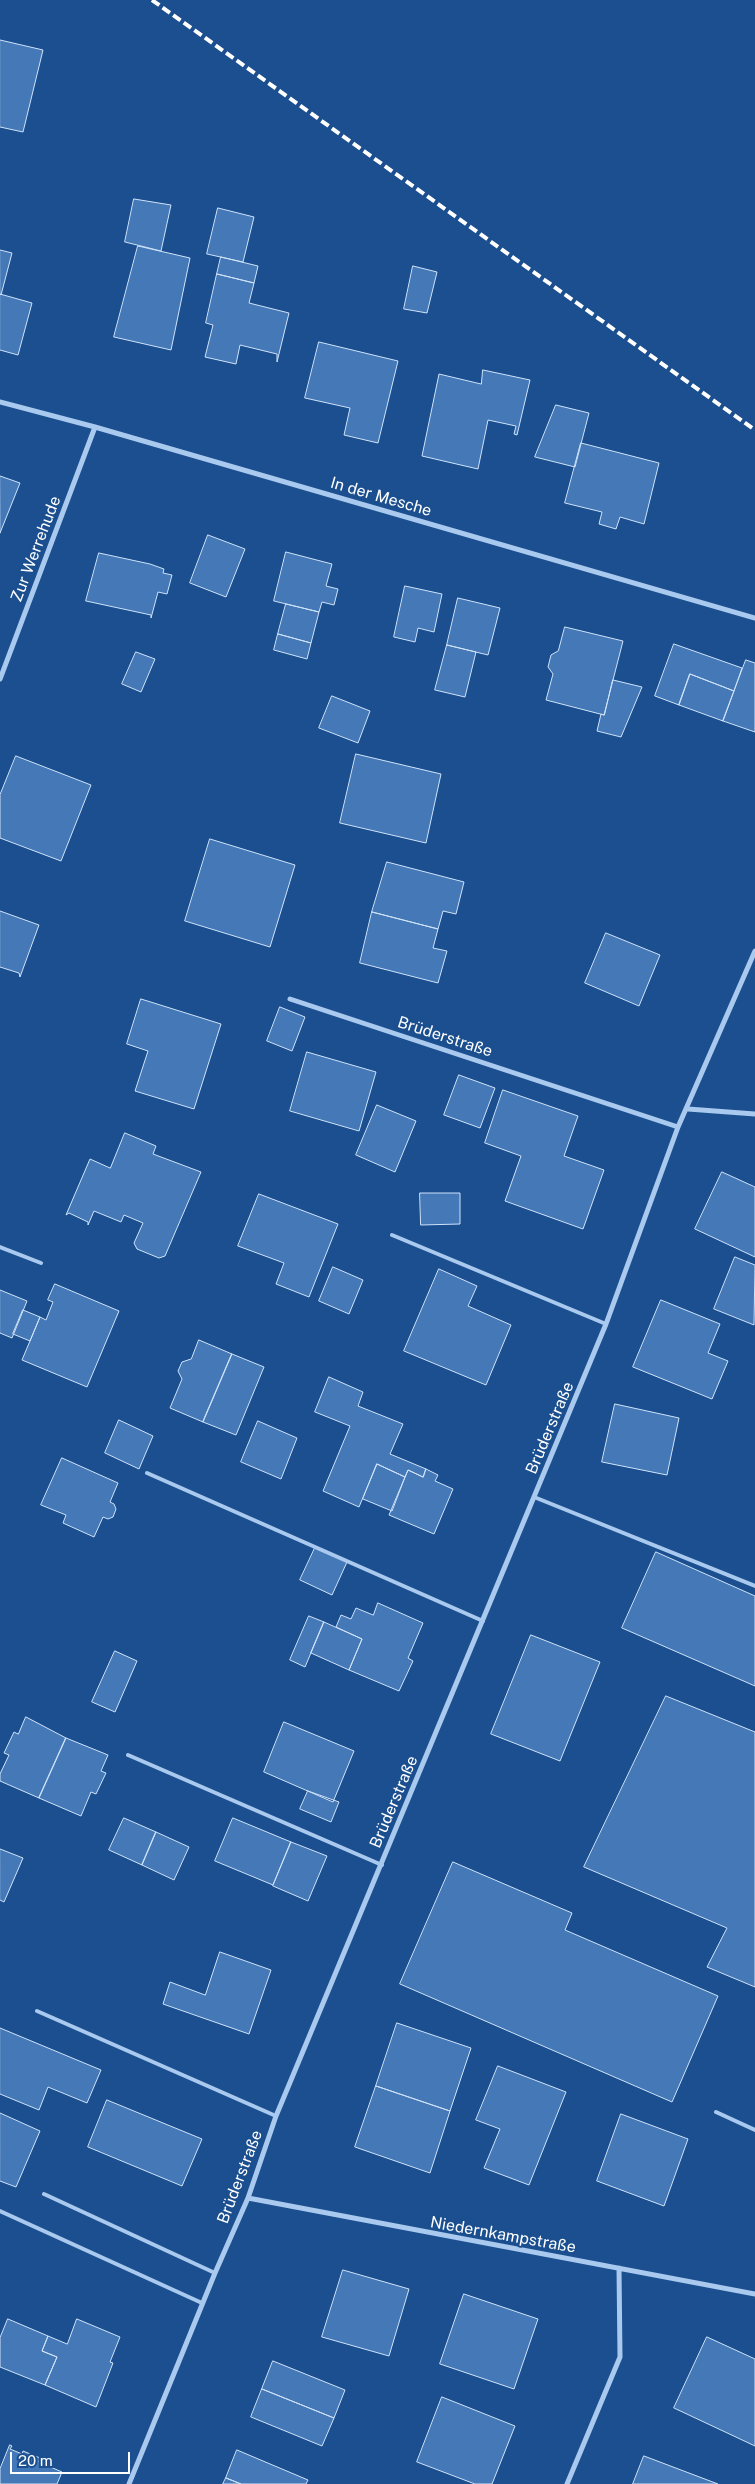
<!DOCTYPE html>
<html>
<head>
<meta charset="utf-8">
<style>
  body { margin:0 }
  #map { position:relative; width:755px; height:2484px; overflow:hidden; background:#1b4f8f; font-family:"Public Sans",sans-serif }
  canvas { display:block }
  .scale { position:absolute; left:10px; top:2452px; width:120px; height:22px; box-sizing:border-box; border:2px solid #fff; border-top:0; padding-left:6px; font-size:15px; line-height:18px; white-space:nowrap; color:#fff; -webkit-text-stroke:4px #1b4f8f; paint-order:stroke }
</style>
</head>
<body>
<div id="map">
<canvas width="755" height="2484"></canvas>
<div class="scale">20 m</div>
</div>
<script>
const ctx = document.querySelector('canvas').getContext('2d');
ctx.lineJoin = 'round';
function fillPath(path, color) {
  ctx.fillStyle = color;
  ctx.fill(path, 'evenodd');
}
function strokePath(path, color, width, dash) {
  ctx.strokeStyle = color;
  ctx.lineWidth = width;
  ctx.lineCap = dash ? 'butt' : 'round';
  ctx.setLineDash(dash || []);
  ctx.stroke(path);
}
function label(font, color, halo, rows, align = 'center') {
  ctx.font = font + ' "Public Sans",sans-serif';
  ctx.lineWidth = 4;
  ctx.setLineDash([]);
  ctx.textBaseline = 'middle';
  ctx.strokeStyle = halo;
  ctx.fillStyle = color;
  for (const [text, x, y, turn = 0] of rows) {
    ctx.save();
    ctx.translate(x, y);
    ctx.rotate((+turn || 0) * Math.PI / 180);
    ctx.textAlign = isNaN(turn) ? turn : align;
    if (halo) ctx.strokeText(text, 0, 0);
    ctx.fillText(text, 0, 0);
    ctx.restore();
  }
}
const building = new Path2D(`
  M0 40 43 50 23 132 0 127Z
  M134 199 171 205 161 251 125 242Z
  M218 208 254 217 243 262 207 254Z
  M138 246 190 258 171 350 114 337Z
  M0 250 12 253 1 295 0 294Z
  M221 257 258 266 254 283 217 274Z
  M413 266 437 272 427 313 404 309Z
  M217 274 254 283 249 303 289 313 277 362V354L240 345 236 364 205 357 213 325 206 323Z
  M0 294 32 303 18 355 0 350Z
  M319 342 398 361 378 443 344 435 350 408 305 398Z
  M483 370 530 380 517 435 514 434 516 426 488 420 478 469 422 456 439 374 481 384Z
  M556 405 589 413 575 467 535 457Z
  M581 443 659 463 644 524 620 517 616 529 599 524 602 512 565 503Z
  M0 476 20 483 0 533Z
  M208 535 245 549 226 597 190 583Z
  M286 552 332 564 326 586 338 589 334 605 322 602 319 612 274 601Z
  M99 553 150 564 164 569 163 573 172 575 167 594 158 592 151 618V615L86 601Z
  M405 586 442 594 434 632 418 628 415 642 394 637Z
  M458 598 500 608 488 655 447 645Z
  M286 604 319 612 311 643 278 634Z
  M565 627 623 641 604 715 546 700 553 674 548 667 551 655 558 651Z
  M278 634 311 643 307 659 274 650Z
  M674 644 742 668 734 691 690 674 679 705 655 696Z
  M447 645 476 652 465 697 435 690Z
  M136 652 155 659 141 692 122 684Z
  M746 660 755 663V732L723 721Z
  M690 674 734 691 723 721 679 705Z
  M613 680 642 687 621 737 597 731 601 714 604 715Z
  M332 696 370 711 358 743 319 728Z
  M356 754 441 774 426 843 340 823Z
  M16 756 91 785 61 861 0 838V795Z
  M210 839 295 865 270 947 185 921Z
  M387 862 464 882 456 914 443 911 438 929 372 912Z
  M0 911 39 925 20 977 19 973 0 967Z
  M372 912 438 929 433 948 447 951 438 983 360 963Z
  M606 933 660 955 639 1006 585 983Z
  M141 999 221 1024 194 1109 135 1091 148 1051 127 1044Z
  M280 1007 305 1017 292 1051 267 1041Z
  M307 1052 376 1072 359 1131 290 1111Z
  M459 1075 495 1088 480 1128 444 1115Z
  M503 1090 578 1116 564 1156 604 1170 583 1229 505 1201 521 1156 485 1143Z
  M377 1105 416 1121 395 1172 356 1155Z
  M125 1133 156 1146 153 1154 201 1172 165 1256 159 1258 137 1249 134 1243 143 1223 124 1215 121 1222 94 1211 88 1225V1222L69 1213 66 1215 90 1159 110 1168Z
  M722 1172 755 1187V1257L695 1229Z
  M420 1193H460V1224L421 1225Z
  M259 1194 338 1224 309 1297 276 1284 284 1263 238 1246Z
  M735 1257 755 1265 754 1325 714 1309Z
  M333 1267 363 1280 349 1314 319 1301Z
  M439 1269 477 1286 468 1306 511 1325 486 1385 404 1351Z
  M55 1284 119 1311 87 1387 22 1360 40 1317 46 1320 53 1302 48 1300Z
  M0 1290 27 1301 12 1338 0 1333Z
  M661 1300 720 1324 708 1353 728 1361 712 1399 633 1367Z
  M23 1310 40 1317 30 1341 13 1334Z
  M199 1340 232 1354 203 1422 170 1408 182 1379 178 1371 182 1362 191 1359Z
  M232 1354 264 1367 236 1435 203 1422Z
  M329 1377 363 1392 358 1406 403 1424 390 1454 426 1469 423 1477 408 1470 405 1477 377 1464 359 1507 323 1491 350 1426 315 1412Z
  M615 1404 679 1418 667 1475 602 1462Z
  M119 1420 153 1436 139 1469 105 1453Z
  M258 1421 297 1438 281 1479 241 1462Z
  M62 1458 118 1483 110 1502 114 1504 116 1509 113 1517 108 1519 103 1517 94 1537 63 1523 66 1515 41 1505Z
  M377 1464 405 1477 392 1511 363 1499Z
  M426 1469 438 1475 435 1481 453 1489 434 1534 389 1515 408 1470 423 1477Z
  M315 1548 347 1562 332 1595 300 1580Z
  M656 1552 755 1596V1686L622 1628Z
  M378 1603 423 1623 408 1658 413 1661 399 1691 349 1670 362 1639 336 1627 341 1615 351 1619 356 1608 373 1615Z
  M309 1616 324 1622 305 1667 290 1660Z
  M324 1622 362 1639 349 1670 311 1653Z
  M531 1635 600 1662 560 1761 491 1734Z
  M115 1651 137 1661 115 1712 92 1702Z
  M666 1696 755 1732V1987L707 1967 727 1928 584 1867Z
  M26 1717 66 1738 39 1798 0 1781V1774L9 1755 4 1753 14 1732 18 1734Z
  M284 1722 354 1751 333 1802 264 1772Z
  M66 1738 108 1755 101 1771 106 1773 96 1794 91 1792 81 1816 39 1798Z
  M308 1791 339 1802 331 1822 300 1809Z
  M124 1818 156 1832 142 1865 109 1850Z
  M233 1818 291 1842 273 1885 215 1861Z
  M156 1832 189 1847 174 1880 142 1865Z
  M291 1842 327 1856 308 1901 273 1886Z
  M0 1849 23 1858 4 1902 0 1900Z
  M453 1862 572 1913 565 1930 718 1996 672 2102 400 1984Z
  M220 1952 271 1970 249 2034 163 2004 170 1982 205 1995Z
  M397 2023 471 2048 450 2111 376 2086Z
  M0 2028 101 2070 87 2103 48 2087 39 2110 0 2094Z
  M498 2066 566 2092 529 2185 484 2168 500 2129 476 2120Z
  M376 2086 450 2111 430 2173 355 2147Z
  M107 2100 202 2139 182 2186 88 2147Z
  M0 2113 40 2131 16 2187 0 2181Z
  M621 2114 688 2139 664 2206 597 2181Z
  M343 2270 409 2289 389 2356 322 2337Z
  M464 2294 538 2319 514 2389 440 2364Z
  M8 2319 48 2336 42 2351 57 2357 45 2385 0 2367V2338Z
  M77 2319 120 2337 110 2362 113 2363 96 2407 45 2385 57 2357 42 2351 48 2336 67 2344Z
  M707 2337 755 2359V2446L674 2408Z
  M273 2361 345 2390 334 2418 262 2389Z
  M262 2389 334 2418 322 2446 251 2417Z
  M442 2397 515 2426 492 2484H475L417 2462Z
  M10 2445 12 2446 10 2449 22 2454 23 2451 40 2458 39 2462 62 2472 57 2484H0V2469Z
  M237 2450 308 2480 306 2484H241L226 2478Z
  M644 2456 718 2484H633Z
  M226 2478 241 2484H223Z`);
const lane = new Path2D(`
  M392 1235 606 1324
  M0 1247 41 1263
  M147 1473 483 1621
  M534 1497 755 1586
  M128 1755 382 1865
  M37 2011 276 2116
  M716 2112 755 2130
  M44 2194 215 2273
  M0 2211 202 2303`);
const street = new Path2D(`
  M0 402 95 427 755 618
  M0 679 95 427
  M290 999 678 1127
  M688 1109 755 1114
  M248 2198 755 2294
  M129 2484 215 2273 248 2198 276 2116 606 1324 678 1127 755 951
  M567 2484 620 2357 619 2268`);
const rail = new Path2D(`
  M152 0 755 430`);
const streetNames = [
  ["In der Mesche",381,497,16],
  ["Zur Werrehude",36,549,-69],
  ["Brüderstraße",445,1037,18],
  ["Brüderstraße",550,1428,-67],
  ["Brüderstraße",394,1802,-67],
  ["Brüderstraße",240,2177,-69],
  ["Niedernkampstraße",503,2235,10]
];
fillPath(building, '#4478b7');
strokePath(building, '#cfe3fa', 1);
strokePath(lane, '#a9c9ee', 4);
strokePath(street, '#a9c9ee', 5);
strokePath(rail, '#fff', 4, [9, 4]);
label('16px', '#fff', '#1b4f8f', streetNames);
</script>
</body>
</html>
